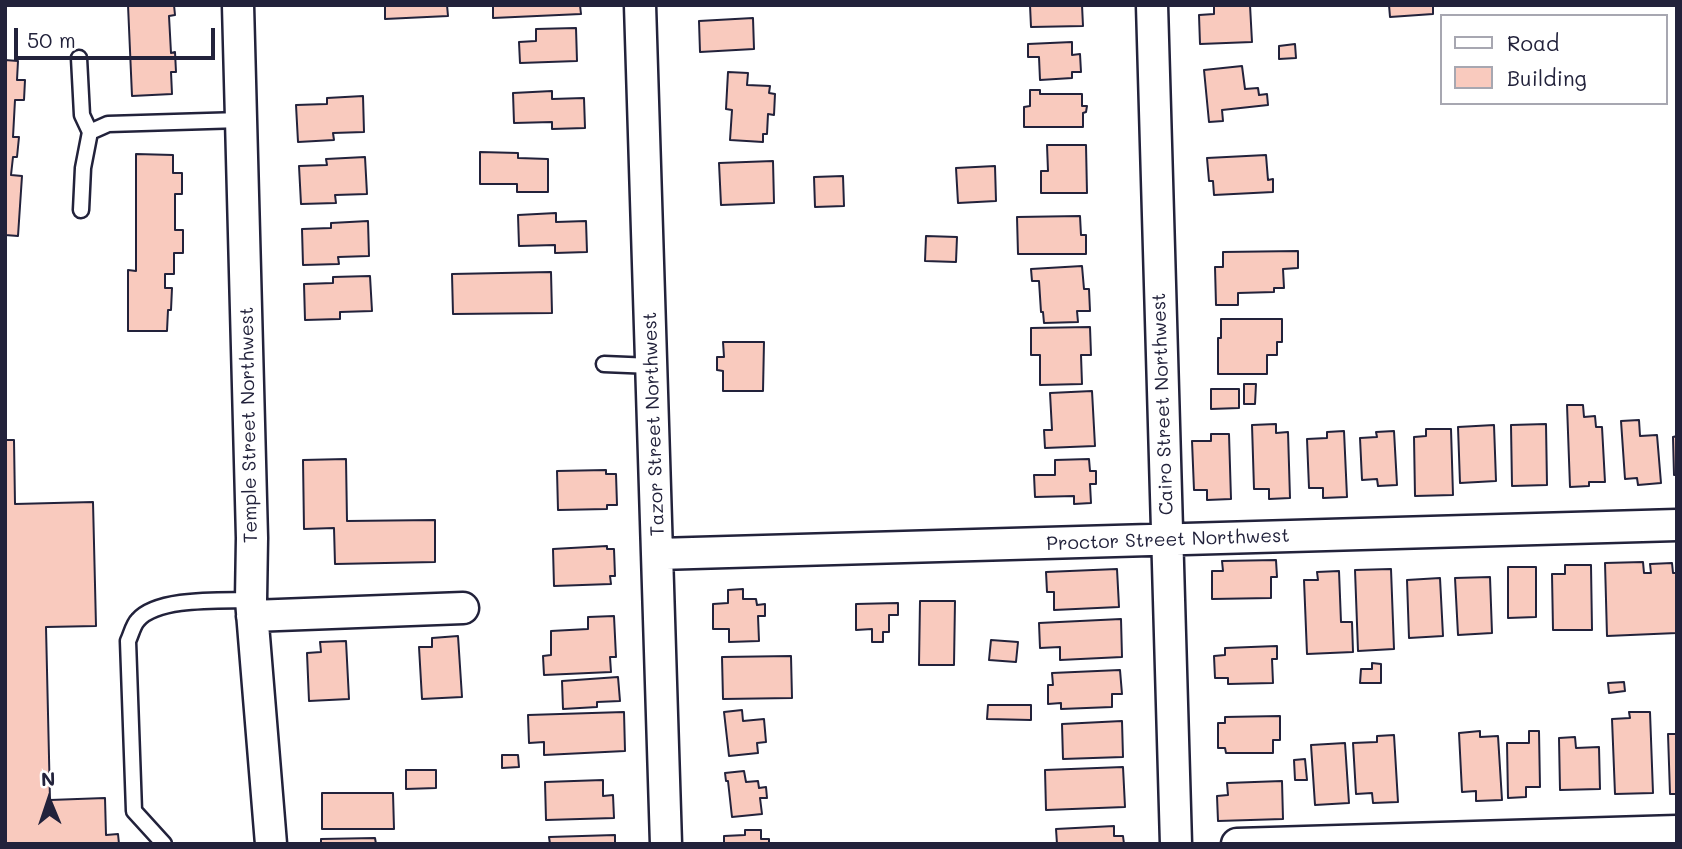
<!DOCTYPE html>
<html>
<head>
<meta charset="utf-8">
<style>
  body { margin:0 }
  #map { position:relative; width:1682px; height:849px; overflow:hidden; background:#fff; font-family:Mali,sans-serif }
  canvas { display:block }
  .frame { position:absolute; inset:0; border:7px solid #22223b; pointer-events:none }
  .legend { position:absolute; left:1440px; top:14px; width:228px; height:91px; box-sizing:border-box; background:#fff; border:2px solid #a7a7b1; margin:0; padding:9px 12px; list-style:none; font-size:21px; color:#22223b }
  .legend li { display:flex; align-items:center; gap:14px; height:35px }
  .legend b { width:35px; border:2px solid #a7a7b1 }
  .north { position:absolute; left:14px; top:765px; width:70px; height:70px; -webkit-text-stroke:5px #fff; paint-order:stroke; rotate:358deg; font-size:19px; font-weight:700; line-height:28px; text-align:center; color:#22223b }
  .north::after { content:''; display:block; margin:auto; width:24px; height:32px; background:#22223b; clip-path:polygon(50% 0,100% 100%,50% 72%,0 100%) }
  .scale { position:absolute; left:14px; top:28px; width:201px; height:32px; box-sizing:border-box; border:4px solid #22223b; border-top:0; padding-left:9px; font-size:21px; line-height:24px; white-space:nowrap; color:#22223b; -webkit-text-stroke:5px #fff; paint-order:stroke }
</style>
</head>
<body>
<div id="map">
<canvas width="1682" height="849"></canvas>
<div class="frame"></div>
<ul class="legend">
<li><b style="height:9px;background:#fff"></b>Road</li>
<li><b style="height:19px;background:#f9cabe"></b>Building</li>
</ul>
<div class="north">N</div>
<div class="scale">50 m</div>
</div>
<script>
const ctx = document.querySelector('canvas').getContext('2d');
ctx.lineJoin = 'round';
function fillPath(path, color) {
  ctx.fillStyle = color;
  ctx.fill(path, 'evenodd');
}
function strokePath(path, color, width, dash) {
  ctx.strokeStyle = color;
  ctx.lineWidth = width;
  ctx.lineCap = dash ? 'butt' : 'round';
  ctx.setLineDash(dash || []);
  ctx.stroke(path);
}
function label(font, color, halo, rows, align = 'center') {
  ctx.font = font + ' Mali,sans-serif';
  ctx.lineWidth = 5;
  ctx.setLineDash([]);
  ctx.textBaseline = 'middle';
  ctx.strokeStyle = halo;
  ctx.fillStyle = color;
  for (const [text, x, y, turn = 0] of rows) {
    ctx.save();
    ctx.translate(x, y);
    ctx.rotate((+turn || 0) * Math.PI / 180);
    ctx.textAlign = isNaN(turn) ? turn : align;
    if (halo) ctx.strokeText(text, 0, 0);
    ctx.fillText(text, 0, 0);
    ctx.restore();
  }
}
const building = new Path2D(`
  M128 5H174L175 15 169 16 171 53 175 52 176 72H171L172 94 132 96Z
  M385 5H447L448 16 385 19Z
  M493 5H580L581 14 493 18Z
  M1030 5H1082L1083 26 1031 27Z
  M1214 5H1250L1252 42 1200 44 1199 15 1214 14Z
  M1389 5H1433V14L1390 17Z
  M753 18 754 49 700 52 699 21Z
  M576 28 577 61 520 63 519 42 536 41V29Z
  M1072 42V55L1080 54 1081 72H1072V78L1040 80 1039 57H1028V44Z
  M1295 44 1296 58 1279 59V46Z
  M5 60 18 61 17 80H25L24 100H15L13 137H19L17 157H13L11 175 22 176 18 236 5 235Z
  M1242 66 1245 89 1258 88 1259 95 1267 94 1268 105 1222 110 1223 121 1209 122 1204 70Z
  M728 72 748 73 747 85 770 86 769 93 775 94 774 115 768 114 767 134H763V142L730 140 732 110 726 109Z
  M1030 90H1040V94H1082V106H1087L1086 112 1083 113V127H1024V107L1030 106Z
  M552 91V99L584 98 585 128 552 129V122L514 123 513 93Z
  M363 96 364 132 333 133 334 140 298 142 296 105 327 104V98Z
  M1047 145H1086L1087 193H1041V171H1048Z
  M480 152 518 153V158L548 159V192H517V184H480Z
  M136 154 173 155V173H182V194H175V230H183V253H174V274H165V288H172L171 310H168L167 331H128V270L136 271Z
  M1266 155 1268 180 1273 179V192L1214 195 1213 181H1209L1207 158Z
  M365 157 367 194 335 195 336 203 301 204 299 166 327 165 326 159Z
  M773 161 774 203 721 205 719 163Z
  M995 166 996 201 958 203 956 168Z
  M843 176 844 206 815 207 814 177Z
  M556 213V222L586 221 587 252 555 253V245L519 246 518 215Z
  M1080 216 1081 235H1086V254H1018L1017 217Z
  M368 221 369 256 338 257 339 264 303 265 302 229 331 228V223Z
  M926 236 957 237 956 262 925 261Z
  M1298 251V268L1283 269 1284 288H1274V292L1238 293V305H1216L1215 267H1223V252Z
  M1082 266 1084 289H1089L1090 311H1077L1078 322 1044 323 1043 312H1041L1039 281H1032L1031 269Z
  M551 272 552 313 453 314 452 274Z
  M370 276 372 311 340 312V319L305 320 304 284 333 283V277Z
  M1221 319H1282V342H1277V355H1267V374H1218V338H1221Z
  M1090 327 1091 355H1081L1082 384 1040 385V355H1031V328Z
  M723 342H764L763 391H723V371L717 370V357H724Z
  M1244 384H1256L1255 404H1244Z
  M1211 389H1239V408L1211 409Z
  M1092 391 1095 446 1045 448 1044 430H1052L1050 393Z
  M1567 405H1583L1584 417 1595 416 1596 427H1602L1605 482H1589V486L1570 487Z
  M1639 420 1640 436 1657 435 1661 483 1638 485 1637 478 1625 479 1621 421Z
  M1276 424V433L1288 432 1290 498 1269 499V489H1254L1252 425Z
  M1546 424 1547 485 1512 486 1511 425Z
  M1494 425 1496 481 1460 483 1458 427Z
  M1426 429H1451L1453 495 1415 496 1414 437 1426 436Z
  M1344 431 1347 497 1323 498V488H1309L1307 439 1327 438V432Z
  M1394 431 1397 485 1378 486 1377 479 1362 480 1360 438 1377 437 1376 432Z
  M1211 434H1229L1231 499 1207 500V490H1194L1192 441H1211Z
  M1677 436V475H1674L1673 437Z
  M5 440H14L15 504 93 502 96 626 46 627 50 800 105 798 106 835 118 834 119 844H5Z
  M346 459 347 521 435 520V562L335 564 334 528 304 529 303 460Z
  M1089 459 1090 471H1096V484H1090L1091 503 1074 504V496L1035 497 1034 475H1055V460Z
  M606 470V474H616L617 505H607V509L558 510 557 471Z
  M607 546V549H614L615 576H610L611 584 554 586 553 549Z
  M1276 560 1277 577H1271V598L1212 599V571H1223L1222 561Z
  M1643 562 1644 573H1651L1650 564 1672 563 1673 573H1677V633L1607 636 1605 563Z
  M1565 565H1591L1592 630H1553L1552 574H1565Z
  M1508 567H1536V617L1508 618Z
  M1117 569 1119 607 1054 610V592H1047L1046 572Z
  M1391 569 1394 649 1358 651 1355 570Z
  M1339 571 1341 622H1352L1353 652 1307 654 1304 580H1318L1317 572Z
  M1490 577 1492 633 1458 635 1455 578Z
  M1440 578 1443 636 1409 638 1407 580Z
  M743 589V599H756L757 605 765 604V616H758L759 641 729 642V629H713V604L728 603V590Z
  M920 601H955L954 665H919Z
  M898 603V615H889V632H883V642H872V629L856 630V604Z
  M614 616 616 657H610L611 672 544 675 543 656 551 655V631L588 629V617Z
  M1121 619 1122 657 1060 660V647L1040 648 1039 623Z
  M458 636 462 697 422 699 419 647H432V638Z
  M991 640 1018 642 1016 662 989 660Z
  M346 641 349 699 309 701 307 653 321 652 320 642Z
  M1277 646V659H1272L1273 683 1228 684V678H1215L1214 656 1225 655V648Z
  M791 656 792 698 723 699 722 657Z
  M1372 663 1381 664V683H1360L1361 669H1372Z
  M1120 670 1122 694H1112V707L1061 709V703L1048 704V685H1053L1052 673Z
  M618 677 620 701 597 702V707L563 709 562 681Z
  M1624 682 1625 691 1609 693 1608 683Z
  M988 705H1031V720L987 719Z
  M742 710 743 721 764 719 766 742 757 743 758 753 729 756 724 712Z
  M624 712 625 751 544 755V742L529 743 528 715Z
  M1629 712H1650L1653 793 1615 794 1612 719 1630 718Z
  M1280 716V740H1273V753H1226L1225 748H1218V723H1225V717Z
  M1676 720 1677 794H1670L1668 734H1676Z
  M1122 721 1123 757 1063 759 1062 724Z
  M1480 731V737L1498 736 1502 800 1476 801V791L1462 792 1459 733Z
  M1529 731H1539L1540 787H1526V797L1508 798 1507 743H1529Z
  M1394 735 1398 802 1373 803 1372 793 1356 794 1353 743 1377 742V736Z
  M1575 737 1576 748 1599 747 1600 789 1560 790 1559 738Z
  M1345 743 1349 803 1315 805 1311 745Z
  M502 755H518L519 767 502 768Z
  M1305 759 1307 780H1295L1294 760Z
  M1123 767 1125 807 1046 810 1045 770Z
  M406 770H436V788L406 789Z
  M744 771 746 782 758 781 759 788 766 787 767 798H760L762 814 732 817 728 781H726L725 773Z
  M603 780V796L613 795 614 818 546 820 545 782Z
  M1282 781 1283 819 1218 821 1217 796 1228 795 1227 783Z
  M322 793H393L394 829H322Z
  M1114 826V836H1123L1124 844H1057L1056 829Z
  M745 830H761V839H769V844H724V836L745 835Z
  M615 835V844H550L549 837Z
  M375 838 376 844H321V839Z`);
const service = new Path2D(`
  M79 58 82 115 90 132
  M81 210 83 168 90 132 108 124 241 120
  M604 364 652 366
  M164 844 134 811 128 641C131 635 133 625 138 620 158 597 222 601 251 600`);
const minor = new Path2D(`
  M238 5 252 538 251 600 271 844
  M640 5 666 844
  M1152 5 1176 844
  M658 554 1677 525
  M252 616 463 608
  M1237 844 1677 831`);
const streetNames = [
  ["Cairo Street Northwest",1163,404,-92],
  ["Tazor Street Northwest",654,424,-92],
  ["Temple Street Northwest",249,425,-91],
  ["Proctor Street Northwest",1168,540,-2]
];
fillPath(building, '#f9cabe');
strokePath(building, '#22223b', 2);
strokePath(service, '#22223b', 19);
strokePath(minor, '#22223b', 35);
strokePath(service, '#fff', 14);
strokePath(minor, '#fff', 30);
label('19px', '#22223b', '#fff', streetNames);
</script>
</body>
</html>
